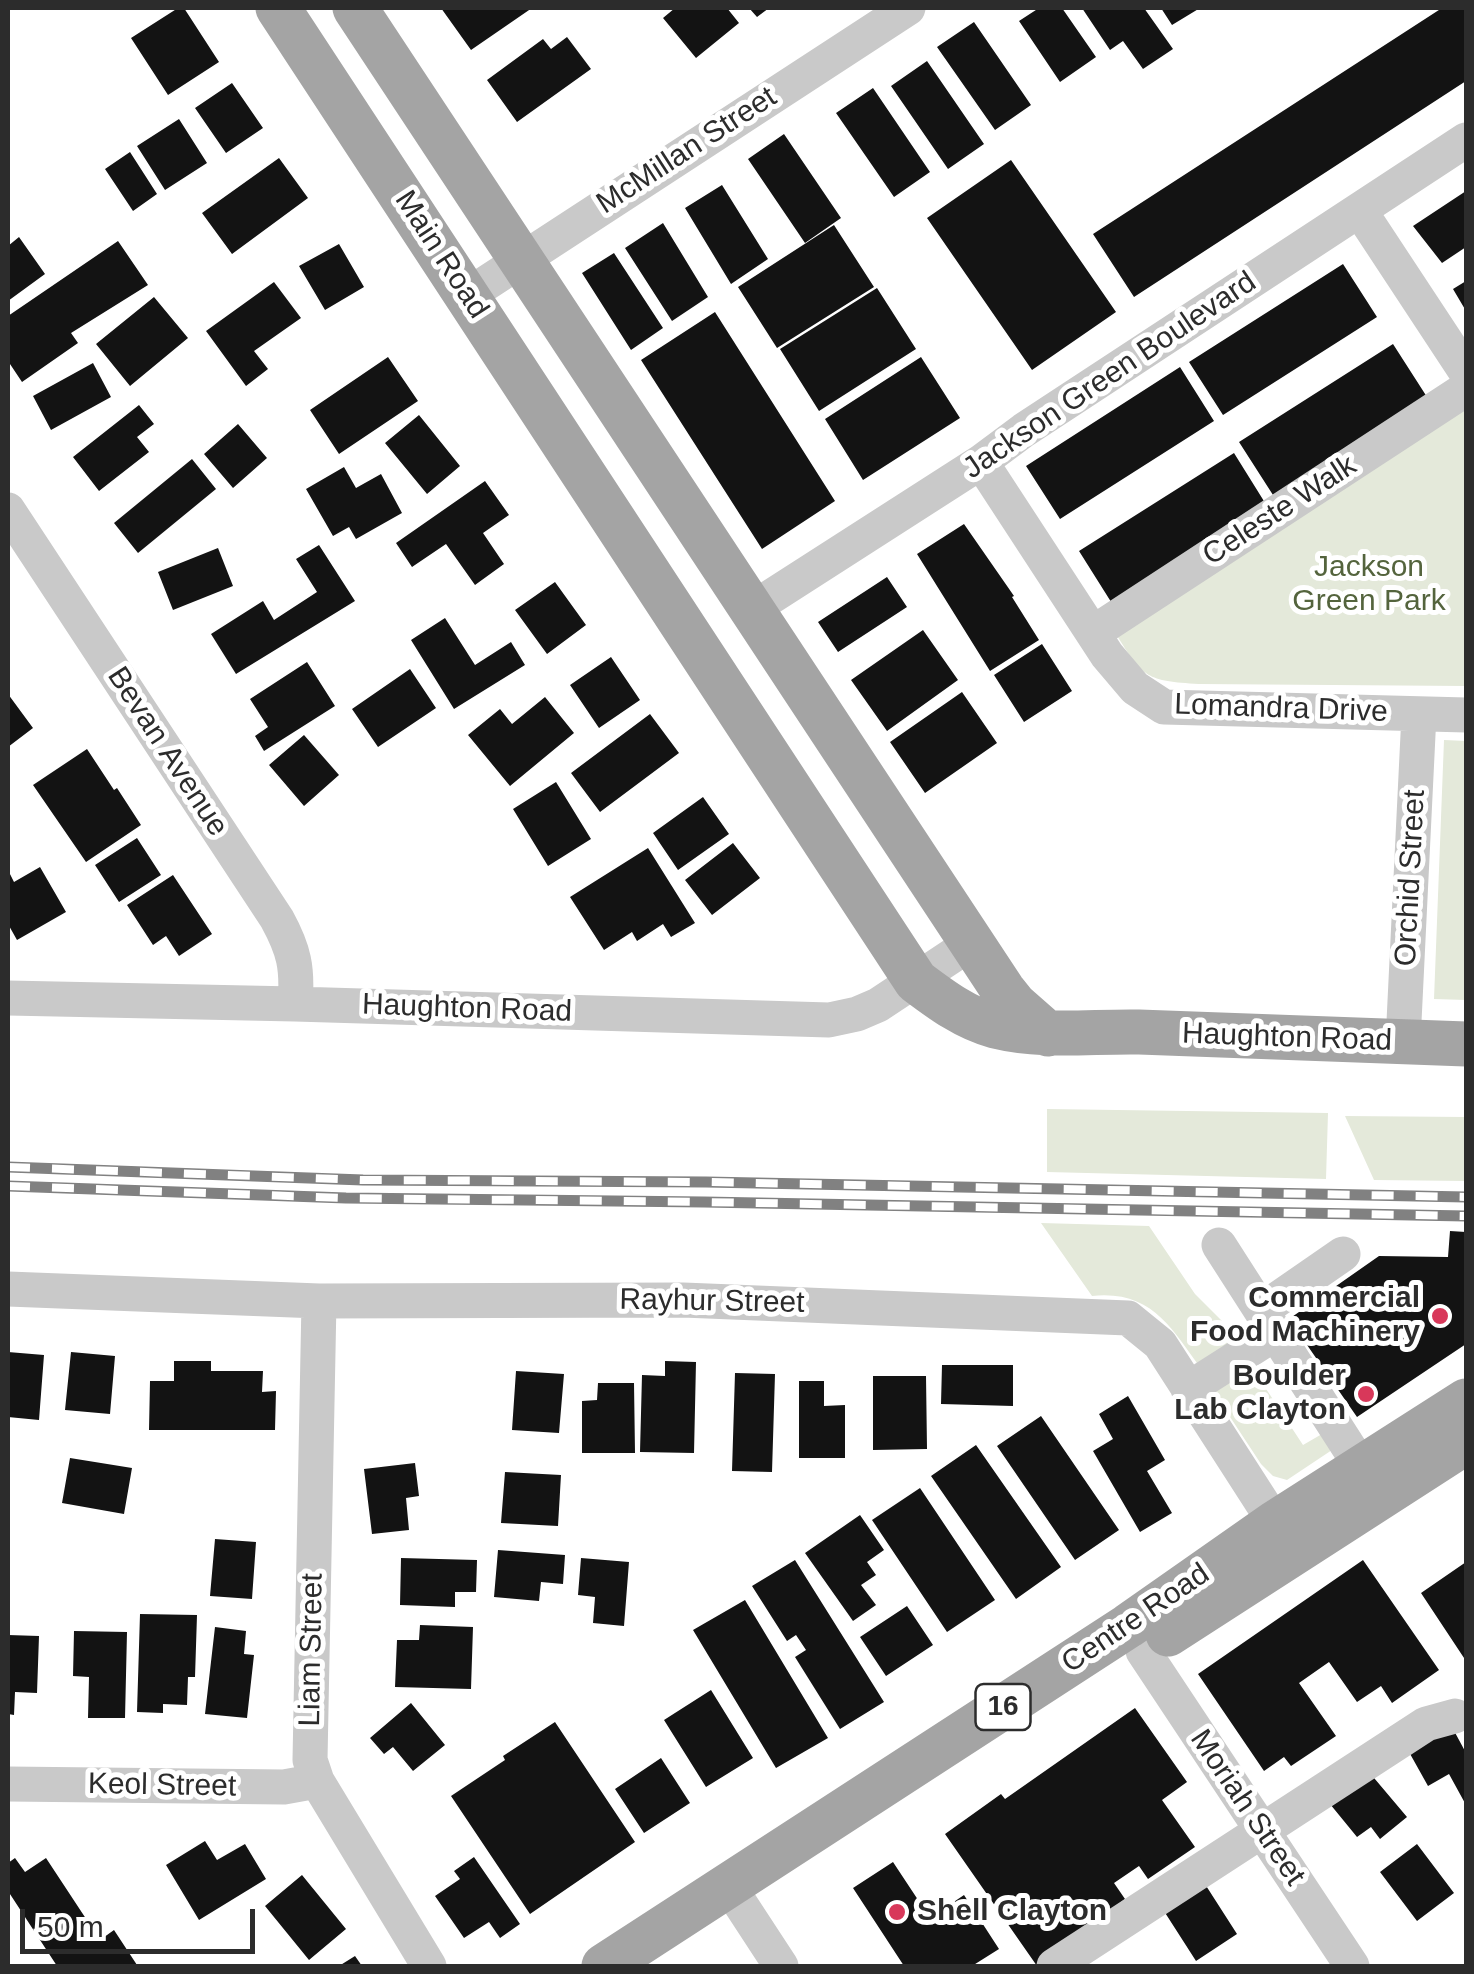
<!DOCTYPE html>
<html>
<head>
<meta charset="utf-8">
<style>
  body { margin:0 }
  #map { position:relative; width:1474px; height:1974px; overflow:hidden; background:#fff; font-family:Helvetica,sans-serif }
  canvas { display:block }
  .frame { position:absolute; inset:0; border:10px solid #2c2c2c; pointer-events:none }
  .scale { position:absolute; left:20px; top:1909px; width:235px; height:45px; box-sizing:border-box; border:5px solid #2c2c2c; border-top:0; padding-left:12px; font-size:30px; line-height:35px; white-space:nowrap; color:#2c2c2c; -webkit-text-stroke:8px #fff; paint-order:stroke }
</style>
</head>
<body>
<div id="map">
<canvas width="1474" height="1974"></canvas>
<div class="frame"></div>
<div class="scale">50 m</div>
</div>
<script>
const ctx = document.querySelector('canvas').getContext('2d');
ctx.lineJoin = 'round';
function fillPath(path, color) {
  ctx.fillStyle = color;
  ctx.fill(path, 'evenodd');
}
function strokePath(path, color, width, dash) {
  ctx.strokeStyle = color;
  ctx.lineWidth = width;
  ctx.lineCap = dash ? 'butt' : 'round';
  ctx.setLineDash(dash || []);
  ctx.stroke(path);
}
function label(font, color, halo, rows, align = 'center') {
  ctx.font = font + ' Helvetica,sans-serif';
  ctx.lineWidth = 10;
  ctx.setLineDash([]);
  ctx.textBaseline = 'middle';
  ctx.strokeStyle = halo;
  ctx.fillStyle = color;
  for (const [text, x, y, turn = 0] of rows) {
    ctx.save();
    ctx.translate(x, y);
    ctx.rotate((+turn || 0) * Math.PI / 180);
    ctx.textAlign = isNaN(turn) ? turn : align;
    if (halo) ctx.strokeText(text, 0, 0);
    ctx.fillText(text, 0, 0);
    ctx.restore();
  }
}
const green = new Path2D(`
  M1466 405V686L1199 684C1147 681 1143 678 1116 634Z
  M1444 740 1466 741V1000L1434 999Z
  M1047 1109 1328 1113 1326 1179 1047 1172Z
  M1345 1116 1466 1117V1181L1374 1180Z
  M1041 1223 1149 1226 1195 1294 1241 1340 1202 1370C1171 1328 1152 1290 1092 1296Z
  M1249 1363 1303 1445 1322 1434 1332 1450 1287 1480 1273 1476 1261 1464 1213 1391Z`);
const building = new Path2D(`
  M178 8H184L219 62 168 95 131 38Z
  M441 8H532L471 50Z
  M675 8H727L739 23 696 58 663 18Z
  M749 8H769L757 17Z
  M1039 8H1062L1096 57 1060 82 1019 21Z
  M1082 8H1144L1173 49 1143 69 1123 41 1110 50Z
  M1161 8H1200L1172 25Z
  M1442 8H1466V81L1134 297 1093 234Z
  M974 22 1031 105 995 130 937 47Z
  M567 37 591 69 517 122 487 80 543 39 551 49Z
  M927 61 984 144 948 169 891 86Z
  M232 83 263 128 226 153 195 108Z
  M873 88 930 172 894 197 836 113Z
  M179 119 207 163 165 190 137 146Z
  M784 134 841 218 805 243 748 159Z
  M130 152 157 194 133 211 105 169Z
  M279 158 308 198 232 254 202 213Z
  M1011 160 1116 312 1032 370 927 218Z
  M722 185 768 259 731 284 685 208Z
  M1466 191V247L1442 263 1413 226Z
  M663 223 708 297 672 321 625 248Z
  M834 225 874 287 777 348 738 287Z
  M19 237 45 274 8 301V246Z
  M118 241 148 285 71 333 78 343 22 382 8 361V316Z
  M339 244 364 287 325 310 299 266Z
  M614 253 663 328 631 350 582 273Z
  M1343 264 1377 317 1223 415 1189 362Z
  M1466 281V311L1453 289Z
  M274 282 301 318 254 351 268 369 246 386 206 331Z
  M877 288 916 349 819 411 780 349Z
  M154 297 188 338 130 386 96 344Z
  M715 312 835 501 762 549 641 360Z
  M1393 344 1427 397 1273 495 1239 442Z
  M388 357 418 401 339 454 310 410Z
  M921 357 960 418 863 480 825 419Z
  M93 363 111 397 51 430 33 396Z
  M1180 367 1214 421 1060 519 1026 466Z
  M139 405 154 424 137 437 149 452 99 491 73 457Z
  M419 415 460 466 427 494 385 443Z
  M238 424 267 458 233 488 204 454Z
  M1234 453 1267 506 1113 605 1079 551Z
  M192 459 216 489 138 553 114 523Z
  M344 467 356 488 381 474 402 513 356 539 349 527 333 536 306 489Z
  M485 481 509 515 483 533 504 564 475 585 446 544 412 567 396 543Z
  M964 524 1014 596 1012 597 1039 640 990 671 917 554Z
  M319 545 355 601 236 674 211 634 263 601 274 620 317 592 296 559Z
  M218 548 233 586 173 610 158 572Z
  M887 577 907 607 838 652 818 622Z
  M555 582 586 625 547 654 515 610Z
  M445 618 475 665 511 642 525 665 454 709 411 640Z
  M923 630 958 680 887 731 851 680Z
  M1042 644 1072 691 1024 722 994 675Z
  M611 657 640 700 599 728 570 685Z
  M307 662 335 706 264 751 255 736 268 727 250 699Z
  M410 669 436 708 378 747 352 709Z
  M962 692 997 743 925 793 890 742Z
  M8 694 33 728 8 747Z
  M545 697 574 733 510 786 468 735 500 709 512 724Z
  M650 714 679 753 600 812 571 773Z
  M304 735 339 775 304 806 269 765Z
  M87 749 114 790 117 788 141 825 86 862 33 785Z
  M556 782 591 839 548 866 513 809Z
  M703 797 729 834 678 870 653 833Z
  M137 838 161 875 119 902 95 865Z
  M733 843 760 878 712 915 685 880Z
  M648 848 695 923 671 937 663 924 637 941 632 932 604 950 570 897Z
  M40 867 66 912 17 940 8 924V870L14 882Z
  M173 875 212 934 179 956 166 936 153 945 127 905Z
  M1450 1231 1466 1232V1344L1357 1417 1289 1319 1379 1256 1448 1257Z
  M8 1352 44 1355 39 1420 8 1417Z
  M71 1352 115 1356 110 1414 65 1410Z
  M174 1361H211V1371H263L262 1392 276 1391 275 1430H149L150 1381H174Z
  M665 1361 696 1362 694 1453 640 1452 642 1375 665 1376Z
  M942 1365H1013V1406L941 1404Z
  M516 1371 564 1374 559 1433 512 1430Z
  M735 1373 775 1374 772 1472 732 1471Z
  M873 1376H926L927 1449 873 1450Z
  M799 1381H824V1406L845 1405V1458H799Z
  M598 1383H634L635 1453H582V1401L597 1400Z
  M1128 1396 1165 1460 1147 1471 1172 1513 1140 1532 1093 1451 1113 1439 1099 1414Z
  M1041 1416 1119 1530 1075 1560 997 1446Z
  M976 1445 1061 1567 1016 1599 931 1476Z
  M70 1458 132 1468 124 1514 62 1503Z
  M415 1463 419 1496 406 1498 409 1530 372 1534 364 1469Z
  M505 1472 561 1475 558 1526 501 1523Z
  M920 1488 995 1600 947 1632 872 1520Z
  M860 1515 884 1550 867 1562 876 1575 861 1585 876 1605 853 1621 805 1553Z
  M215 1539 256 1542 252 1599 210 1596Z
  M498 1550 565 1555 563 1584 541 1582 539 1601 494 1597Z
  M401 1558 477 1560 476 1592H455V1607L400 1605Z
  M581 1558 629 1562 624 1626 593 1623 595 1597 578 1595Z
  M795 1560 884 1702 840 1729 795 1657 806 1650 796 1635 787 1641 752 1586Z
  M1363 1560 1439 1670 1392 1703 1381 1686 1357 1702 1329 1662 1299 1683 1336 1736 1291 1766 1284 1757 1264 1771 1198 1674Z
  M1466 1562V1661L1421 1593Z
  M745 1600 828 1738 776 1768 693 1630Z
  M907 1606 933 1645 886 1676 860 1637Z
  M140 1614 197 1615 195 1677H188L187 1705 163 1704V1713L137 1712Z
  M420 1625 473 1627 471 1689 395 1687 397 1640H419Z
  M215 1627 246 1631 244 1654 254 1655 247 1718 205 1714Z
  M74 1631 127 1632 125 1718H88L89 1677 73 1676Z
  M8 1635 39 1636 37 1693 15 1692 14 1715 8 1714Z
  M711 1690 753 1758 706 1787 664 1720Z
  M411 1703 445 1745 413 1771 393 1747 384 1754 370 1738Z
  M1135 1708 1187 1782 1162 1800 1195 1847 1148 1879 1139 1866 1114 1883 1125 1899 1037 1966 945 1834 1001 1794 1005 1799Z
  M555 1722 635 1842 530 1914 451 1796 505 1760 503 1756Z
  M1452 1727 1466 1753V1805L1449 1774 1428 1786 1409 1752Z
  M661 1758 690 1803 644 1833 615 1789Z
  M1369 1772 1407 1817 1380 1839 1371 1827 1357 1837 1330 1804Z
  M205 1841 217 1860 245 1844 266 1879 199 1920 166 1865Z
  M1417 1844 1454 1893 1417 1921 1380 1872Z
  M474 1857 520 1924 500 1938 489 1922 464 1938 435 1896 460 1879 454 1871Z
  M15 1858 25 1872 46 1858 100 1940 114 1930 137 1965 57 1966 8 1891V1863Z
  M893 1862 930 1918 964 1895 999 1949 972 1966H904L853 1888Z
  M302 1875 346 1929 309 1960 265 1906Z
  M1203 1881 1237 1934 1196 1961 1162 1908Z
  M355 1956 362 1966H339Z`);
const minor = new Path2D(`
  M1360 211 1466 372
  M468 295 908 8
  M981 462 1107 655 1135 688 1164 707 1466 715
  M8 510 277 919C294 950 298 968 295 1004
  M752 609 981 462 1024 430 1466 140
  M1093 633 1466 389
  M8 998 295 1004 829 1020 857 1014 878 1005 973 942
  M1403 1042 1419 714
  M1219 1245 1362 1468
  M8 1289 319 1301 683 1300 1128 1318 1160 1344 1288 1543
  M319 1301 310 1760 317 1781 429 1966
  M1262 1310 1343 1254
  M1188 1389 1276 1333
  M1143 1651 1352 1966
  M8 1784 284 1787 317 1781
  M728 1885 781 1966
  M1054 1966 1426 1724 1455 1716`);
const major = new Path2D(`
  M278 8 916 981C940 999 965 1018 995 1026 1044 1038 1090 1031 1139 1032 1248 1036 1357 1040 1466 1044
  M355 8 1003 990 1015 1005 1048 1034
  M1168 1634 1466 1442
  M604 1966 1128 1626 1275 1523 1466 1401`);
const rail = new Path2D(`
  M8 1167 363 1180 706 1182 1466 1197
  M8 1186 346 1198 704 1202 1466 1216`);
const markers = [
  [1440,1316,10,"#d8385a"],
  [1366,1394,10,"#d8385a"],
  [897,1912,10,"#d8385a"]
];
const shields = [
  [1003,1707,55]
];
const shieldNames = [
  ["16",1003,1707]
];
const streetNames = [
  ["McMillan Street",687,151,-33],
  ["Main Road",441,255,57],
  ["Jackson Green Boulevard",1110,376,-34],
  ["Celeste Walk",1280,511,-33],
  ["Lomandra Drive",1281,709,2],
  ["Bevan Avenue",167,752,57],
  ["Orchid Street",1411,878,-87],
  ["Haughton Road",467,1009,2],
  ["Haughton Road",1287,1038,2],
  ["Rayhur Street",712,1302,1],
  ["Centre Road",1136,1619,-34],
  ["Liam Street",312,1650,-89],
  ["Keol Street",162,1786,1],
  ["Moriah Street",1247,1808,56]
];
const parkNames = [
  ["Jackson",1369,568],
  ["Green Park",1369,602]
];
const poiNames = [
  ["Commercial",1420,1299],
  ["Food Machinery",1420,1333],
  ["Boulder",1346,1377],
  ["Lab Clayton",1346,1411],
  ["Shell Clayton",917,1912,"left"]
];
fillPath(green, '#e4e9da');
fillPath(building, '#131313');
strokePath(minor, '#c9c9c9', 35);
strokePath(major, '#a4a4a4', 45);
strokePath(rail, '#818181', 11);
strokePath(rail, '#fff', 8, [22]);
for (const [x, y, r, color] of markers) {
  const dot = new Path2D();
  dot.arc(x, y, r, 0, 2 * Math.PI);
  ctx.fillStyle = color;
  ctx.fill(dot);
  strokePath(dot, '#fff', 4);
}
for (const [x, y, w] of shields) {
  const box = new Path2D();
  box.roundRect(x - w / 2, y - 23, w, 46, 8);
  ctx.fillStyle = '#fff';
  ctx.fill(box);
  strokePath(box, '#2c2c2c', 2.5);
}
label('bold 28px', '#2c2c2c', null, shieldNames);
label('30px', '#2c2c2c', '#fff', streetNames);
label('30px', '#54643d', '#fff', parkNames);
label('bold 30px', '#2c2c2c', '#fff', poiNames, 'right');
</script>
</body>
</html>
